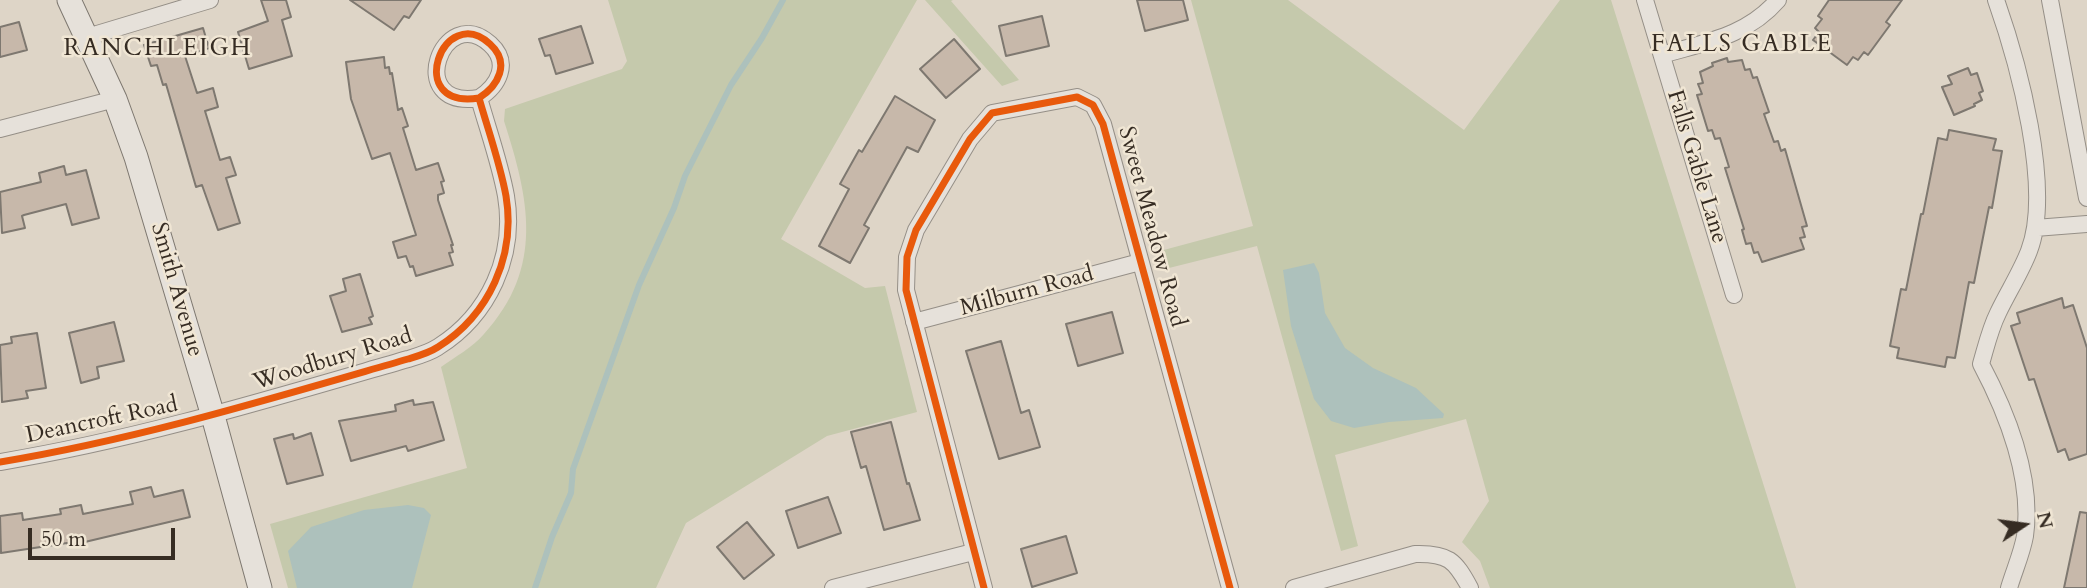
<!DOCTYPE html>
<html>
<head>
<meta charset="utf-8">
<style>
  body { margin:0 }
  #map { position:relative; width:2087px; height:588px; overflow:hidden; background:#ded5c7; font-family:Cardo,serif }
  canvas { display:block }
  .north { position:absolute; left:1989px; top:490px; width:70px; height:70px; -webkit-text-stroke:5px #f0e6d4; paint-order:stroke; rotate:77deg; font-size:19px; font-weight:700; line-height:28px; text-align:center; color:#362c23 }
  .north::after { content:''; display:block; margin:auto; width:24px; height:32px; background:#362c23; clip-path:polygon(50% 0,100% 100%,50% 72%,0 100%) }
  .scale { position:absolute; left:28px; top:528px; width:147px; height:32px; box-sizing:border-box; border:4px solid #362c23; border-top:0; padding-left:9px; font-size:21px; line-height:24px; white-space:nowrap; color:#362c23; -webkit-text-stroke:5px #f0e6d4; paint-order:stroke }
</style>
</head>
<body>
<div id="map">
<canvas width="2087" height="588"></canvas>
<div class="north">N</div>
<div class="scale">50 m</div>
</div>
<script>
const ctx = document.querySelector('canvas').getContext('2d');
ctx.lineJoin = 'round';
function fillPath(path, color) {
  ctx.fillStyle = color;
  ctx.fill(path, 'evenodd');
}
function strokePath(path, color, width, dash) {
  ctx.strokeStyle = color;
  ctx.lineWidth = width;
  ctx.lineCap = dash ? 'butt' : 'round';
  ctx.setLineDash(dash || []);
  ctx.stroke(path);
}
function label(font, color, halo, rows, align = 'center') {
  ctx.font = font + ' Cardo,serif';
  ctx.lineWidth = 5;
  ctx.setLineDash([]);
  ctx.textBaseline = 'middle';
  ctx.strokeStyle = halo;
  ctx.fillStyle = color;
  for (const [text, x, y, turn = 0] of rows) {
    ctx.save();
    ctx.translate(x, y);
    ctx.rotate((+turn || 0) * Math.PI / 180);
    ctx.textAlign = isNaN(turn) ? turn : align;
    if (halo) ctx.strokeText(text, 0, 0);
    ctx.fillText(text, 0, 0);
    ctx.restore();
  }
}
const green = new Path2D(`
  M608 0H917L781 239 865 288 885 286 917 412 827 436 686 523 656 588H288L270 524 467 468 441 367C455 357 473 347 484 334 545 267 529 199 504 121L505 109 622 69 627 61Z
  M925 0H953L951 1 1019 80 1002 86Z
  M1191 0H1288L1464 130 1560 0H1611L1796 588H1490L1480 561 1462 542 1489 501 1466 419 1335 455 1358 546 1341 551 1257 246 1165 269 1160 251 1253 226Z`);
const water = new Path2D(`
  M1314 263 1319 273 1325 313 1345 348 1373 368 1416 388 1444 414 1443 418 1389 422 1354 428 1331 421 1314 399 1291 326 1283 270Z
  M408 505 424 508 431 515 412 588H297L288 551 311 527 364 510Z`);
const stream = new Path2D(`
  M535 588 552 537 571 493 573 469 639 285 674 208 685 176 731 85 762 38 783 0`);
const building = new Path2D(`
  M261 0H286L291 17 282 20 292 56 249 69 238 32 268 21Z
  M350 0H421L409 18 404 16 394 30Z
  M1137 0H1183L1188 20 1145 31Z
  M1829 0H1902L1886 22 1890 25 1868 55 1864 52 1858 60 1853 57 1847 65 1813 40 1819 32 1815 28 1822 19 1818 16Z
  M1042 16 1049 46 1006 56 999 26Z
  M19 22 27 50 0 57V27Z
  M581 26 593 63 556 74 550 55 545 56 539 39Z
  M203 28 209 48 185 56 197 93 213 88 218 107 205 111 220 160 230 157 236 175 226 178 240 223 218 230 202 185 196 187 166 84 163 85 157 65 151 66 144 45Z
  M954 39 980 69 946 98 920 69Z
  M384 57 385 68 389 67 390 74 392 73 398 110 402 108 408 126 403 128 416 170 438 163 444 181 441 182 444 193 438 195V200L453 245H451L453 252 449 253 453 265 416 276 413 266 410 267 406 256 398 258 393 242 416 235 390 153 372 159 351 99 346 62Z
  M1727 58 1728 62 1742 60 1745 70 1750 69 1753 78 1757 77 1769 112 1764 114 1774 142 1778 141 1781 151 1785 149 1807 226 1802 227 1805 237 1800 238 1804 249 1762 262 1758 252 1754 253 1751 243 1746 244 1742 230 1744 229 1725 168 1729 167 1720 138 1715 139 1712 130 1708 131 1697 95 1702 94 1698 84 1703 83 1700 72 1713 66 1712 63Z
  M1968 68 1971 75 1977 73 1983 91 1979 93 1982 100 1974 104 1975 106 1954 115 1942 87 1952 84 1948 76Z
  M895 96 935 120 918 152 907 147 864 225 869 228 850 263 819 246 849 189 840 184 859 150 862 152Z
  M1949 130 1996 139 1993 150 2002 151 1992 208 1989 207 1974 283 1969 282 1955 358 1947 357 1945 367 1897 358 1899 348 1890 346 1901 289 1906 290 1921 214H1923L1938 138 1947 140Z
  M64 166 66 175 86 170 99 218 72 225 66 204 24 215 22 216 25 228 2 233 0 192 41 182 39 173Z
  M360 274 373 316 369 318 372 324 342 332 330 296 346 291 343 279Z
  M2062 298 2064 308 2073 305 2087 348V454L2069 460 2065 449 2058 452 2034 379 2029 380 2011 326 2020 323 2017 313Z
  M1112 312 1123 353 1078 366 1066 324Z
  M114 322 124 361 97 367 99 378 81 383 69 333Z
  M37 333 46 388 26 391 28 398 2 402 0 345 12 343 11 337Z
  M1001 341 1021 413 1029 410 1040 447 999 459 966 351Z
  M413 400 414 405 433 402 444 440 408 451 406 446 351 461 339 421 396 411 395 405Z
  M891 422 907 484 909 483 920 520 884 530 866 466 861 468 851 432Z
  M311 433 323 475 287 484 274 439 293 434 294 439Z
  M151 487 154 497 183 490 190 517 68 546 67 543 1 553 0 516 22 513 23 520 61 514 60 509 81 505 83 514 133 504 130 492Z
  M828 497 841 533 798 548 786 511Z
  M2080 512 2087 513V588H2064Z
  M747 522 774 555 744 579 717 547Z
  M1066 536 1077 573 1032 587 1021 549Z`);
const minor = new Path2D(`
  M1645 0 1734 295
  M1996 0C2018 62 2053 189 2029 251 2021 272 2008 292 1998 313 1990 329 1986 347 1981 364 2007 413 2033 479 2025 536 2022 553 2014 571 2009 588
  M2050 0 2087 198
  M87 37 210 0
  M1662 55C1706 42 1747 36 1778 0
  M0 129 115 99
  M2035 228 2087 224
  M914 322 1140 262
  M0 462C139 439 273 398 408 359 418 356 429 353 438 347 489 315 516 256 506 196 500 163 488 130 479 98 403 110 443 1 490 44 511 63 498 86 479 98
  M833 588 973 552
  M984 588 906 290 907 257 916 230 970 139 992 113 1077 97 1093 105 1103 124 1230 588
  M1294 588 1415 554C1448 553 1455 560 1470 588`);
const secondary = new Path2D(`
  M69 0 115 99 136 157 213 416 260 588`);
const cycleway = new Path2D(`
  M0 462C139 439 273 398 408 359 418 356 429 353 438 347 489 315 516 256 506 196 500 163 488 130 479 98 403 110 443 1 490 44 511 63 498 86 479 98
  M984 588 906 290 907 257 916 230 970 139 992 113 1077 97 1093 105 1103 124 1230 588`);
const streetNames = [
  ["Falls Gable Lane",1696,167,73],
  ["Sweet Meadow Road",1151,227,75],
  ["Smith Avenue",176,290,74],
  ["Milburn Road",1027,292,-15],
  ["Woodbury Road",333,360,-17],
  ["Deancroft Road",102,421,-12]
];
const neighbourhoodNames = [
  ["FALLS GABLE",1742,45],
  ["RANCHLEIGH",158,49]
];
fillPath(green, '#c5c9ac');
fillPath(water, '#adc1bc');
strokePath(stream, '#adc1bc', 6);
fillPath(building, '#c7b8aa');
strokePath(building, '#7e7870', 2);
strokePath(minor, '#958f87', 18);
strokePath(secondary, '#7e7870', 25);
strokePath(minor, '#e6e1da', 16);
strokePath(secondary, '#e6e1da', 23);
strokePath(cycleway, '#e8590c', 7);
label('23px', '#362c23', '#f0e6d4', streetNames);
ctx.letterSpacing = '2px';
label('24px', '#362c23', '#f0e6d4', neighbourhoodNames);
ctx.letterSpacing = '0px';
</script>
</body>
</html>
